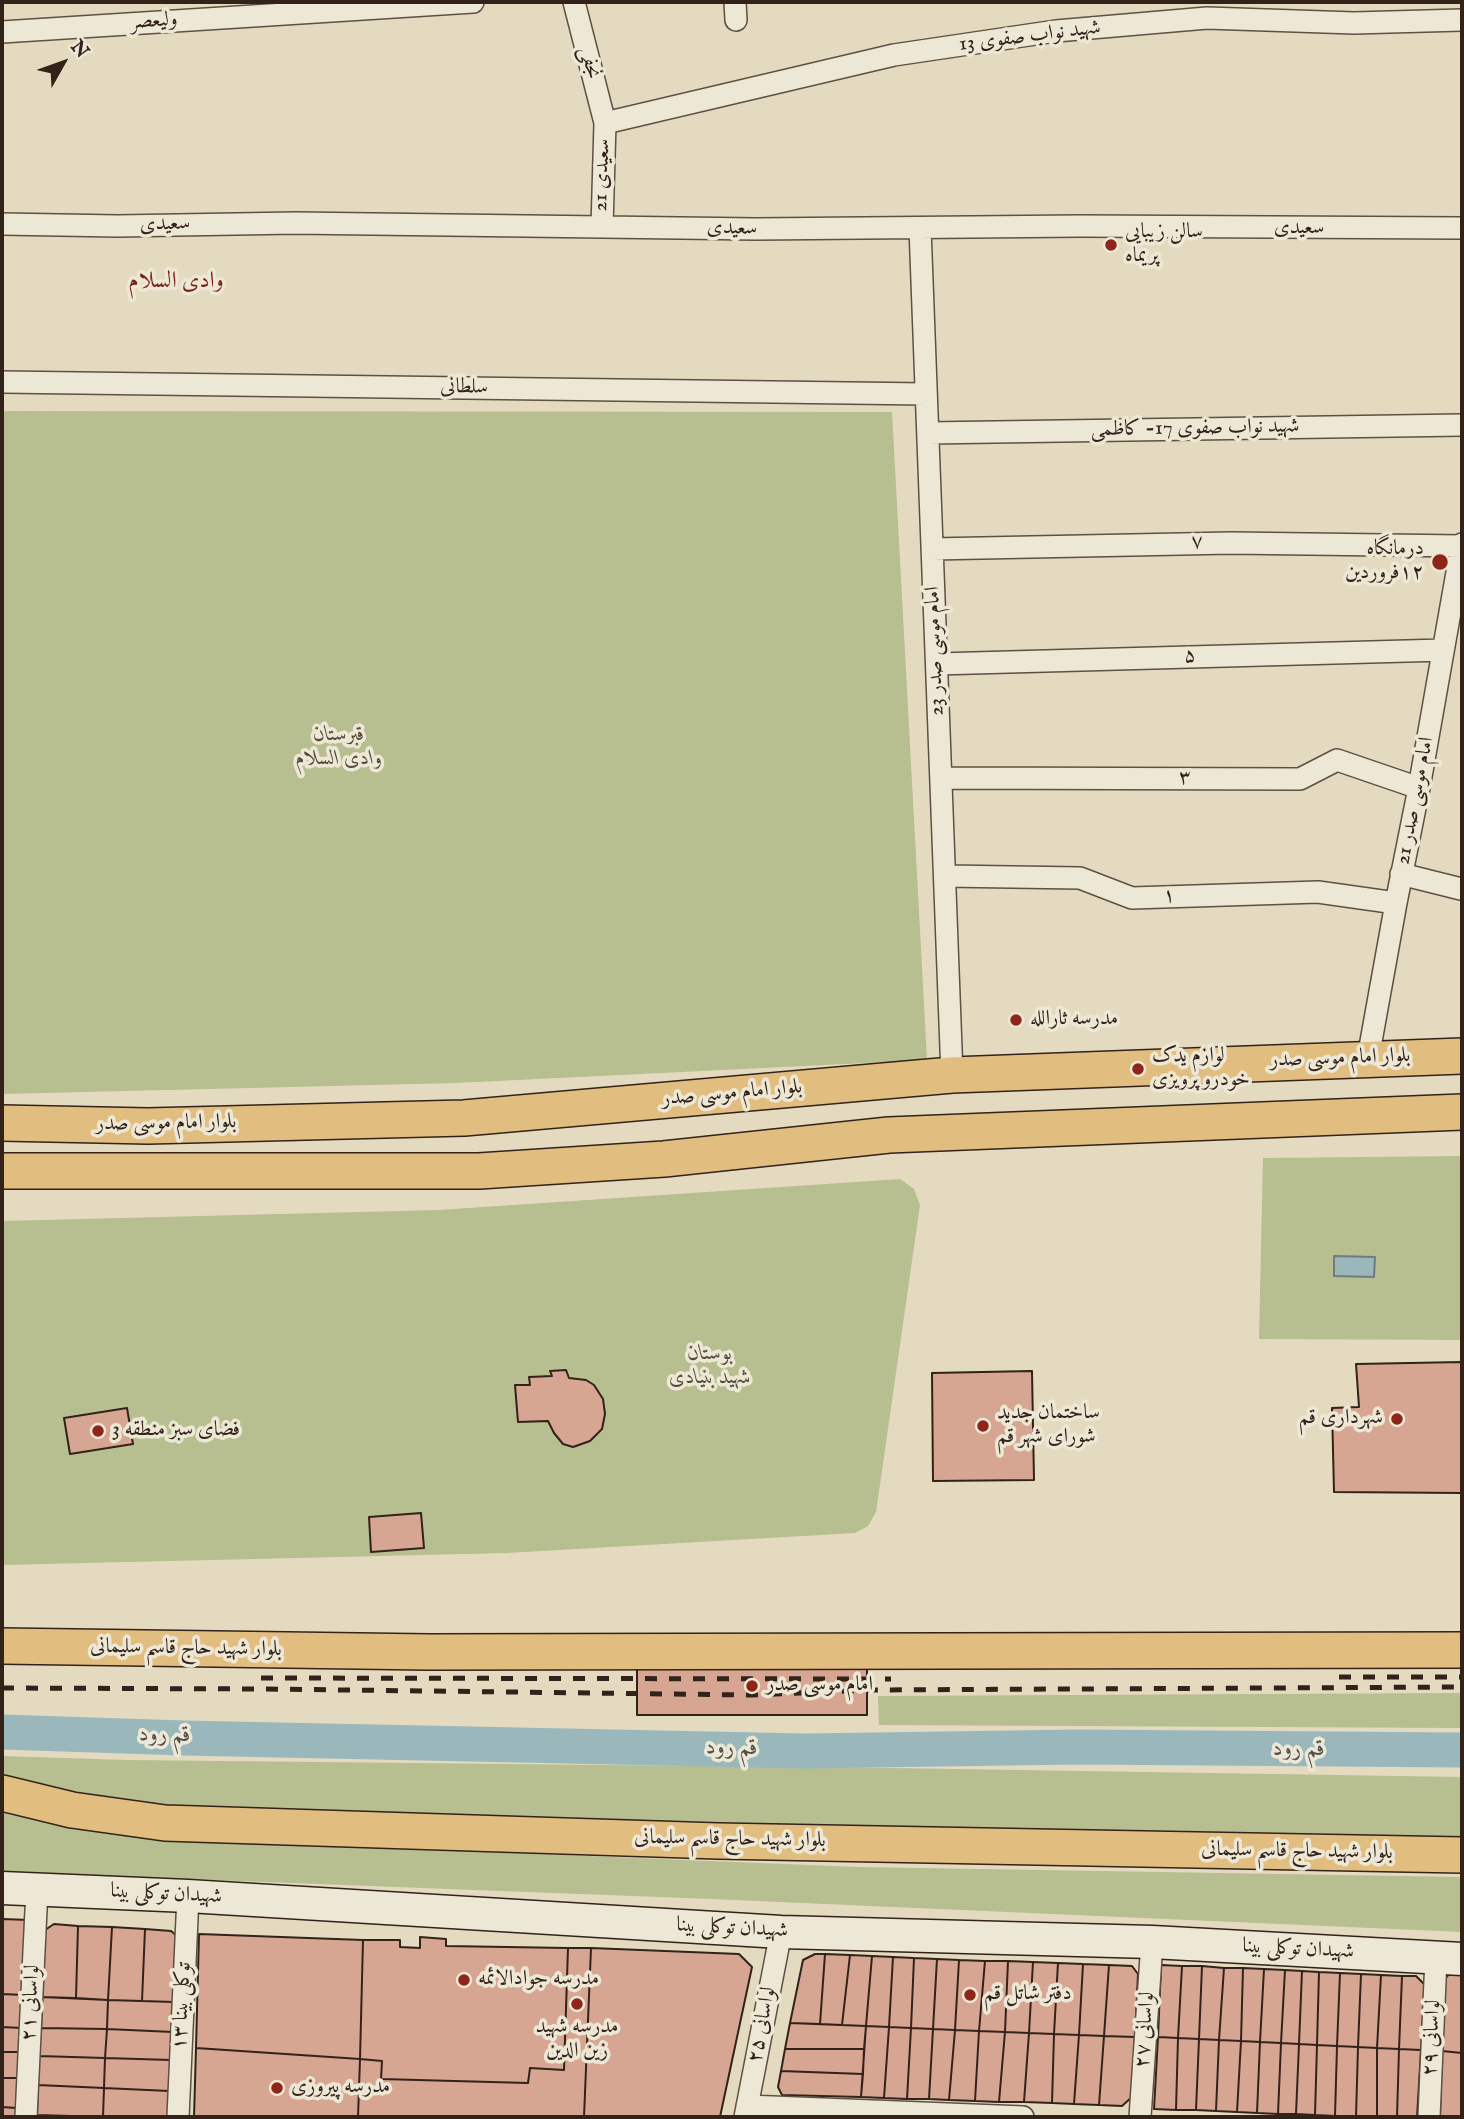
<!DOCTYPE html>
<html>
<head>
<meta charset="utf-8">
<style>
  body { margin:0 }
  #map { position:relative; width:1464px; height:2119px; overflow:hidden; background:#e4dabf; font-family:"IM FELL English",serif }
  canvas { display:block }
  .frame { position:absolute; inset:0; border:4px solid #32221a; pointer-events:none }
  .north { position:absolute; left:28px; top:28px; width:70px; height:70px; -webkit-text-stroke:5px #ede7d5; paint-order:stroke; rotate:50deg; font-size:19px; font-weight:700; line-height:28px; text-align:center; color:#32221a }
  .north::after { content:''; display:block; margin:auto; width:24px; height:32px; background:#32221a; clip-path:polygon(50% 0,100% 100%,50% 72%,0 100%) }
</style>
</head>
<body>
<div id="map">
<canvas width="1464" height="2119"></canvas>
<div class="frame"></div>
<div class="north">N</div>
</div>
<script>
const ctx = document.querySelector('canvas').getContext('2d');
ctx.lineJoin = 'round';
function fillPath(path, color) {
  ctx.fillStyle = color;
  ctx.fill(path, 'evenodd');
}
function strokePath(path, color, width, dash) {
  ctx.strokeStyle = color;
  ctx.lineWidth = width;
  ctx.lineCap = dash ? 'butt' : 'round';
  ctx.setLineDash(dash || []);
  ctx.stroke(path);
}
function label(font, color, halo, rows, align = 'center') {
  ctx.font = font + ' "IM FELL English",Amiri,serif';
  ctx.lineWidth = 7;
  ctx.setLineDash([]);
  ctx.textBaseline = 'middle';
  ctx.strokeStyle = halo;
  ctx.fillStyle = color;
  for (const [text, x, y, turn = 0] of rows) {
    ctx.save();
    ctx.translate(x, y);
    ctx.rotate((+turn || 0) * Math.PI / 180);
    ctx.textAlign = isNaN(turn) ? turn : align;
    if (halo) ctx.strokeText(text, 0, 0);
    ctx.fillText(text, 0, 0);
    ctx.restore();
  }
}
const green = new Path2D(`
  M2 411 892 412 927 1060 456 1083 2 1094Z
  M1462 1156V1340L1259 1339 1263 1158Z
  M900 1179 914 1189 920 1205 876 1512 868 1526 855 1533 507 1553 2 1565V1221L439 1210Z
  M1462 1693V1728L879 1725 878 1696Z
  M2 1756 126 1760 892 1768 1462 1777V1840L838 1828 115 1803 2 1776Z
  M2 1810 143 1838 858 1867 1462 1877V1932L712 1899 2 1872Z`);
const water = new Path2D(`
  M1334 1256 1375 1257 1374 1277 1334 1276Z`);
const river = new Path2D(`
  M2 1732 184 1738 805 1751 1078 1747 1462 1750`);
const building = new Path2D(`
  M1462 1362V1493L1334 1492 1332 1408 1359 1407 1356 1364Z
  M566 1370 569 1378 586 1380 594 1385 603 1399 605 1414 602 1429 590 1441 573 1447 563 1444 554 1433 548 1421 518 1422 515 1385H530L529 1377 552 1376 550 1371Z
  M1032 1371 1034 1480 933 1481 932 1373Z
  M127 1408 133 1444 70 1454 64 1418Z
  M421 1513 424 1548 371 1552 369 1517Z
  M637 1658H867V1715H637Z
  M2 1919 29 1920 24 1995 2 1994Z
  M54 1924 78 1926 76 1998 42 1997 45 1930Z
  M78 1926 112 1927 108 2000 76 1998Z
  M112 1927 145 1929 142 2001 108 2000Z
  M145 1929 171 1931 177 1936 174 2002 142 2001Z
  M199 1934 363 1940 360 2059 196 2048Z
  M420 1937 446 1939V1946L568 1948 564 2070 530 2068 528 2083 381 2079 382 2061 360 2059 363 1940H400V1947L420 1948Z
  M568 1948H591L584 2117H358L360 2059 382 2061 381 2079 528 2083 530 2068 564 2070Z
  M591 1948 739 1954 752 1967 720 2117H584Z
  M815 1954H825L820 2024 790 2023 803 1960Z
  M825 1954 850 1955 842 2025 820 2024Z
  M850 1955 872 1956 866 2026 842 2025Z
  M872 1956 893 1957 889 2027 866 2026Z
  M893 1957 914 1958 911 2028 889 2027Z
  M914 1958 937 1959 933 2029 911 2028Z
  M937 1959 959 1960 955 2030 933 2029Z
  M959 1960 985 1961 979 2031 955 2030Z
  M985 1961H1008L1005 2032 979 2031Z
  M1008 1961 1033 1962 1029 2033 1005 2032Z
  M1033 1962 1058 1963 1054 2034 1029 2033Z
  M1058 1963 1083 1964 1079 2035 1054 2034Z
  M1083 1964 1109 1965 1104 2036 1079 2035Z
  M1109 1965 1132 1966 1138 1974 1135 2037 1104 2036Z
  M1161 1965 1182 1966 1178 2038 1158 2037Z
  M1182 1966H1202L1199 2039 1178 2038Z
  M1202 1966 1224 1968 1219 2040 1199 2039Z
  M1224 1968H1243L1241 2041 1219 2040Z
  M1243 1968 1264 1969 1260 2042 1241 2041Z
  M1264 1969 1285 1970 1281 2043 1260 2042Z
  M1285 1970 1302 1971 1299 2044 1281 2043Z
  M1302 1971 1319 1972 1317 2045 1299 2044Z
  M1319 1972 1340 1973 1337 2046 1317 2045Z
  M1340 1973 1361 1974 1358 2047 1337 2046Z
  M1361 1974 1381 1975 1377 2048 1358 2047Z
  M1449 1974 1462 1975V2053L1442 2051 1444 1980Z
  M1381 1975 1402 1976 1399 2049 1377 2048Z
  M1402 1976H1416L1425 1985 1421 2050 1399 2049Z
  M2 1994 24 1995 22 2028 2 2027Z
  M42 1997 108 2000 107 2029 41 2028Z
  M108 2000 174 2002 173 2032 107 2029Z
  M790 2023 866 2026 864 2049H785Z
  M866 2026 889 2027 884 2098 861 2097Z
  M2 2027 22 2028 20 2052H2Z
  M889 2027 911 2028 907 2099 884 2098Z
  M41 2028 107 2029 105 2058 39 2056Z
  M911 2028 933 2029 929 2099H907Z
  M107 2029 173 2032 171 2060 105 2058Z
  M933 2029 955 2030 949 2100 929 2099Z
  M955 2030 979 2031 975 2101 949 2100Z
  M979 2031 1005 2032 999 2102 975 2101Z
  M1005 2032 1029 2033 1024 2102H999Z
  M1029 2033 1054 2034 1052 2103 1024 2102Z
  M1054 2034 1079 2035 1074 2104 1052 2103Z
  M1079 2035 1104 2036 1099 2105 1074 2104Z
  M1104 2036 1135 2037 1132 2097 1122 2106 1099 2105Z
  M1158 2037 1178 2038 1176 2110 1154 2109Z
  M1178 2038 1199 2039 1196 2110H1176Z
  M1199 2039 1219 2040 1216 2111 1196 2110Z
  M1219 2040 1241 2041 1237 2112 1216 2111Z
  M1241 2041 1260 2042 1257 2113 1237 2112Z
  M1260 2042 1281 2043 1278 2114 1257 2113Z
  M1281 2043 1299 2044 1296 2114H1278Z
  M1299 2044 1317 2045 1315 2115 1296 2114Z
  M1317 2045 1337 2046 1335 2116 1315 2115Z
  M1337 2046 1358 2047 1356 2117 1335 2116Z
  M1358 2047 1377 2048V2117H1356Z
  M196 2048 360 2059 358 2117H194Z
  M1377 2048 1399 2049 1397 2117H1377Z
  M785 2049H864L863 2074 781 2071Z
  M1399 2049 1421 2050 1417 2117H1397Z
  M1442 2051 1462 2053 1461 2117H1442L1440 2115Z
  M2 2052H20L18 2078H2Z
  M39 2056 105 2058 104 2088 38 2085Z
  M105 2058 171 2060 169 2091 104 2088Z
  M781 2071 863 2074 861 2097 782 2095 778 2087Z
  M2 2078H18L16 2108 2 2107Z
  M38 2085 104 2088 103 2117 37 2115Z
  M104 2088 169 2091 168 2117H103Z
  M2 2107 16 2108V2117H2Z
  M37 2115 80 2117H37Z`);
const minor = new Path2D(`
  M574 2 605 123 602 227
  M735 2 736 20
  M2 32 473 2
  M605 123 894 55 1056 31 1207 18 1354 23 1462 20
  M2 224 118 226 295 223 756 229 1080 226 1462 228
  M920 228 952 1075
  M2 382 926 394
  M928 433 1462 425
  M932 549 1231 543 1462 546
  M937 664 1443 650
  M941 778 1300 779 1337 760 1419 788
  M1401 874 1461 889
  M945 876 1080 878 1132 898 1318 892 1396 903
  M1368 1058 1396 903 1419 788 1462 544
  M747 2106 1023 2117
  M26 2117 37 1889
  M178 2117 188 1896
  M745 2117 781 1932
  M1140 2117 1152 1942
  M1429 2117 1436 1958`);
const secondary = new Path2D(`
  M2 1888 188 1896 781 1932 1152 1942 1462 1959`);
const primary = new Path2D(`
  M2 1123 148 1126 464 1118 952 1075 1462 1056
  M2 1171H479L664 1159 889 1135 1462 1112
  M2 1646 429 1652 1462 1650
  M2 1793 72 1810 165 1823 718 1841 1462 1855`);
const rail = new Path2D(`
  M1339 1677H1462
  M261 1678 891 1679
  M2 1688 267 1689 750 1695 874 1690 1462 1687`);
const markers = [
  [1111,245,7,"#8f2418"],
  [1440,562,9,"#8f2418"],
  [1016,1020,7,"#8f2418"],
  [1138,1069,7,"#8f2418"],
  [1397,1419,7,"#8f2418"],
  [983,1426,7,"#8f2418"],
  [98,1431,7,"#8f2418"],
  [752,1686,7,"#8f2418"],
  [464,1980,7,"#8f2418"],
  [970,1995,7,"#8f2418"],
  [577,2004,7,"#8f2418"],
  [277,2088,7,"#8f2418"]
];
const streetNames = [
  ["ولیعصر",154,22,-4],
  ["شهید نواب صفوی 13",1030,37,-7],
  ["نجفی",589,63,76],
  ["سعیدی 21",603,175,-88],
  ["سعیدی",165,225,-2],
  ["سعیدی",732,229,1],
  ["سعیدی",1299,229],
  ["سلطانی",464,388,1],
  ["شهید نواب صفوی 17- کاظمی",1195,429,-1],
  ["۷",1197,543,-1],
  ["امام موسی صدر 23",936,651,-92],
  ["۵",1190,657,-2],
  ["۳",1185,779],
  ["امام موسی صدر 21",1416,801,-79],
  ["۱",1169,897,-2],
  ["بلوار امام موسی صدر",1340,1059,-2],
  ["بلوار امام موسی صدر",732,1094,-5],
  ["بلوار امام موسی صدر",166,1124,-1],
  ["بلوار شهید حاج قاسم سلیمانی",186,1649,1],
  ["بلوار شهید حاج قاسم سلیمانی",730,1840,1],
  ["بلوار شهید حاج قاسم سلیمانی",1297,1852,1],
  ["شهیدان توکلی بینا",166,1895,3],
  ["شهیدان توکلی بینا",732,1929,3],
  ["شهیدان توکلی بینا",1298,1950,3],
  ["لواسانی ۲۱",32,2003,-87],
  ["توکلی بینا ۱۳",183,2006,-87],
  ["لواسانی ۲۵",763,2025,-79],
  ["لواسانی ۲۷",1146,2030,-86],
  ["لواسانی ۲۹",1433,2038,-87]
];
const poiNames = [
  ["سالن زیبایی",1125,233],
  ["پریماه",1125,257],
  ["درمانگاه",1424,550,"right"],
  ["١٢فروردین",1424,574,"right"],
  ["مدرسه ثارالله",1030,1020],
  ["لوازم یدک",1152,1057],
  ["خودرو پرویزی",1152,1081],
  ["ساختمان جدید",997,1414],
  ["شورای شهر قم",997,1438],
  ["شهرداری قم",1383,1419,"right"],
  ["فضای سبز منطقه 3",112,1431],
  ["امام موسی صدر",766,1686],
  ["مدرسه جوادالائمه",478,1980],
  ["دفتر شاتل قم",984,1995],
  ["مدرسه شهید",577,2028,"center"],
  ["زین الدین",577,2052,"center"],
  ["مدرسه پیروزی",291,2088]
];
const parkNames = [
  ["قبرستان",339,736],
  ["وادی السلام",339,760],
  ["بوستان",710,1355],
  ["شهید بنیادی",710,1379]
];
const neighbourhoodNames = [
  ["وادی السلام",176,282]
];
const waterNames = [
  ["قم رود",165,1736,1],
  ["قم رود",732,1749,1],
  ["قم رود",1299,1750]
];
fillPath(green, '#b7be90');
fillPath(water, '#9ab8bc');
strokePath(water, '#707c7b', 2);
strokePath(river, '#9ab8bc', 35);
fillPath(building, '#d7a692');
strokePath(building, '#32221a', 2);
strokePath(minor, '#5e5043', 24);
strokePath(secondary, '#32221a', 35);
strokePath(primary, '#32221a', 38);
strokePath(minor, '#ede7d5', 21);
strokePath(secondary, '#ede7d5', 32);
strokePath(primary, '#e2bd80', 35);
strokePath(rail, '#32221a', 5, [12, 12]);
for (const [x, y, r, color] of markers) {
  const dot = new Path2D();
  dot.arc(x, y, r, 0, 2 * Math.PI);
  ctx.fillStyle = color;
  ctx.fill(dot);
  strokePath(dot, '#ede7d5', 2.5);
}
label('21px', '#32221a', '#ede7d5', streetNames);
label('21px', '#32221a', '#ede7d5', poiNames, 'left');
label('italic 21px', '#534938', '#ede7d5', parkNames);
label('23px', '#7a1f14', '#ede7d5', neighbourhoodNames);
label('italic 23px', '#514f4b', '#ede7d5', waterNames);
</script>
</body>
</html>
